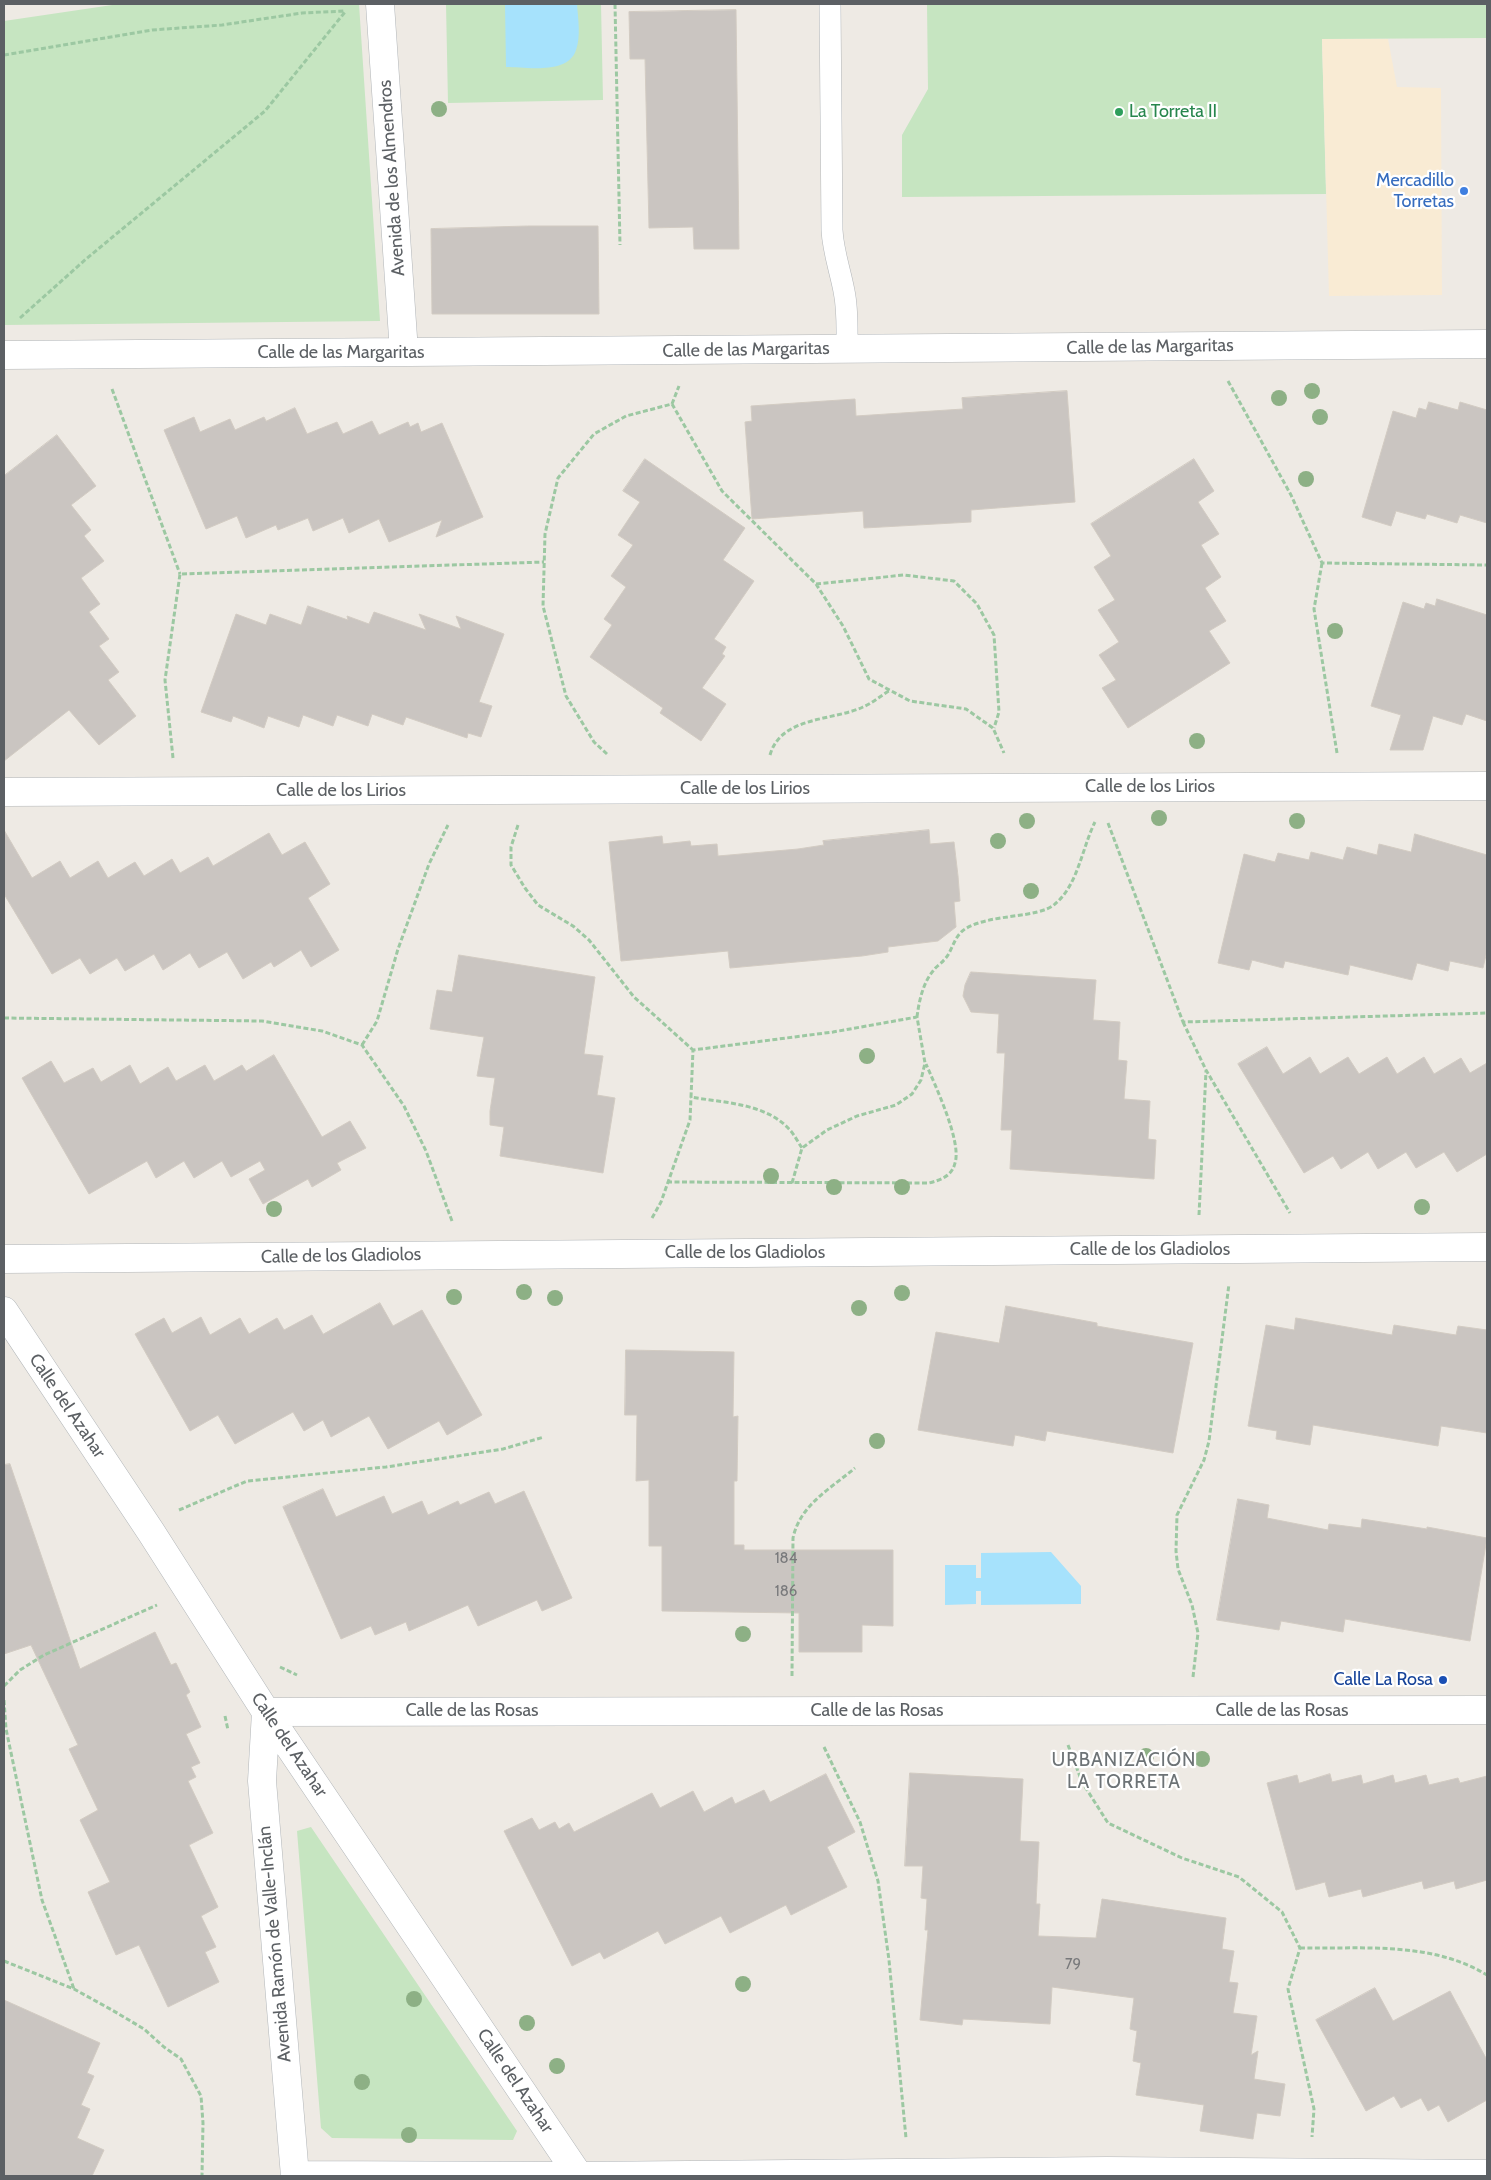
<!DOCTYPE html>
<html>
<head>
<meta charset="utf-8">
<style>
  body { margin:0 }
  #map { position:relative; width:1491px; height:2180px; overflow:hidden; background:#eeeae4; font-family:Cabin,sans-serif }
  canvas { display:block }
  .frame { position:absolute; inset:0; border:5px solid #5c6064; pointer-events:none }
</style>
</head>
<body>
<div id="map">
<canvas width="1491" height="2180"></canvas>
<div class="frame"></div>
</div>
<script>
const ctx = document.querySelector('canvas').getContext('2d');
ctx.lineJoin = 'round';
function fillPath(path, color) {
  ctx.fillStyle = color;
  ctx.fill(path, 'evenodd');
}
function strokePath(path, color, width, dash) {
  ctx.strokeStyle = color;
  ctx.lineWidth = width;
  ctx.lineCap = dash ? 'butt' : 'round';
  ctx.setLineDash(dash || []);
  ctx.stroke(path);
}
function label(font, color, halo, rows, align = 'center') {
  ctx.font = font + ' Cabin,sans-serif';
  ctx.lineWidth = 4.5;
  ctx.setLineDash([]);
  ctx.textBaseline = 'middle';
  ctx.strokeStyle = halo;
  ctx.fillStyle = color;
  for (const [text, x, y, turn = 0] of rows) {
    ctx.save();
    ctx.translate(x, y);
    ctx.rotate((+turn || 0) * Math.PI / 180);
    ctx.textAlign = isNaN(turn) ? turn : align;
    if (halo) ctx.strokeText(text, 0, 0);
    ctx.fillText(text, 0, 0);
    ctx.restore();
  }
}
const green = new Path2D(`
  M119 4H359L380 321 4 325V21Z
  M446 4H601L603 100 448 103Z
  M927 4H1487V38L1322 39 1326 194 902 197V135L928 89Z
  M311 1827 517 2131 513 2140 332 2138 321 2128 297 1831Z`);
const sand = new Path2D(`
  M1322 39H1388L1397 87 1441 88 1442 295 1329 296Z`);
const water = new Path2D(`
  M505 4H577C578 18 581 37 576 50 568 75 526 67 506 67Z
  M1051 1552 1081 1586V1604L981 1605V1591H976V1604L945 1605V1565H976V1578H981V1553Z`);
const building = new Path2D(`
  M736 10 739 249H694L693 227 649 228 645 59H630L629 12Z
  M528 226H598L599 314H432L431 229Z
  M1067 391 1075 502 971 510V522L864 528 863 511 752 519 745 422 752 421 751 406 855 399 856 416 963 409 962 398Z
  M1429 402 1458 410 1460 402 1487 410V523L1460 515 1457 523 1427 514 1425 519 1396 511 1391 526 1362 517 1393 411 1416 418 1419 408 1426 410Z
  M295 408 307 434 337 422 343 434 372 421 379 435 408 422 410 427 418 423 421 432 442 423 483 517 436 537 442 520 389 542 379 519 349 533 343 518 313 531 308 518 278 530 276 525 246 538 237 516 206 529 164 430 194 417 200 432 230 419 235 430 264 417 266 421Z
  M57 435 96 486 71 505 91 530 84 536 104 561 81 578 100 604 89 612 109 639 99 646 119 672 108 680 136 716 99 745 69 710 4 761V476Z
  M645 459 745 528 723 560 754 581 714 639 726 647 722 654 725 656 702 688 726 704 701 741 660 713 663 708 590 657 612 625 604 619 626 587 611 576 633 545 618 535 640 502 623 491Z
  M1194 459 1214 491 1198 502 1219 534 1201 545 1221 577 1205 588 1226 621 1209 631 1230 663 1128 728 1102 688 1116 680 1099 655 1119 642 1098 610 1115 600 1094 567 1111 556 1091 524Z
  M1437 599 1487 615V721L1466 714 1462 725 1433 716 1423 750H1390L1401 715 1371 706 1403 602 1424 609 1426 603 1435 606Z
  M308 606 348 620 347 616 369 624 374 612 426 630 419 614 461 629 456 616 504 634 479 702 492 706 481 737 468 733 467 738 406 717 403 725 372 714 368 726 337 715 333 726 303 715 299 727 268 716 264 728 233 716 231 722 201 712 236 614 266 625 270 614 301 625Z
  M4 830 32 878 60 861 70 878 98 861 108 878 135 862 144 876 172 859 180 873 208 857 213 866 269 833 282 855 305 842 330 884 308 898 339 950 311 967 301 950 274 967 271 962 243 979 227 952 199 968 190 953 163 970 154 954 125 971 117 958 90 974 80 958 52 974 4 894Z
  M929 830 930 844 954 842 958 876 960 901 954 902 956 927 938 941 888 947V952L862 956 730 968 728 951 621 961 609 842 662 836 663 844 690 841 691 846 717 844 718 856 798 849 824 845 823 841Z
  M1415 834 1487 855V951L1483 968 1450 961 1448 971 1417 963 1412 980 1350 965 1348 975 1285 961 1283 968 1252 960 1249 970 1218 963 1244 854 1275 862 1278 853 1309 860 1311 852 1343 860 1347 847 1377 855 1379 844 1411 852Z
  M459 955 595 977 584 1054 603 1056 597 1095 615 1098 603 1173 500 1156 504 1127 490 1125V1111L495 1078 477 1076 484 1037 430 1029 437 990 452 992Z
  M971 972 1096 980 1093 1020 1120 1022 1118 1060 1127 1061 1124 1099 1150 1101 1148 1139 1156 1140 1154 1179 1010 1169 1012 1130H1001L1005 1053H997L999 1014 971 1012 963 996 965 985Z
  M1267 1047 1283 1074 1310 1057 1320 1074 1348 1057 1359 1074 1387 1057 1397 1074 1424 1057 1434 1074 1461 1058 1470 1073 1487 1063V1154L1457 1172 1444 1152 1416 1168 1406 1152 1378 1169 1368 1152 1341 1169 1333 1156 1304 1173 1238 1064Z
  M274 1055 322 1137 350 1121 366 1148 337 1163 341 1170 312 1187 308 1179 263 1204 249 1179 265 1170 260 1161 231 1177 222 1161 194 1178 184 1161 156 1178 147 1161 89 1194 22 1078 51 1061 64 1083 93 1068 101 1082 130 1065 140 1084 168 1067 176 1081 205 1065 214 1081 242 1065 246 1071Z
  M380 1303 393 1326 422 1310 482 1415 447 1435 439 1421 388 1449 369 1416 331 1437 323 1420 304 1431 293 1412 235 1444 218 1415 190 1431 135 1334 164 1318 172 1333 201 1317 210 1335 240 1318 249 1334 277 1318 284 1330 312 1315 323 1334Z
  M1006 1306 1097 1323V1326L1193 1343 1173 1453 1047 1431 1045 1441 1015 1435 1013 1446 918 1430 936 1332 999 1343Z
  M1296 1318 1392 1335 1394 1325 1456 1335 1458 1326 1487 1330V1433L1441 1426 1438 1446 1313 1425 1310 1445 1276 1439 1277 1431 1248 1426 1266 1325 1294 1330Z
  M626 1350 734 1352 733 1417 738 1416 737 1481H734V1545H744V1550H893V1626L862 1625V1652H799V1613L662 1611V1546H649V1480L636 1481 637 1415H625Z
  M10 1464 80 1669 155 1632 171 1665 176 1663 190 1692 186 1695 201 1727 186 1734 200 1763 191 1767 196 1777 188 1781 213 1833 189 1845 218 1907 201 1916 216 1947 205 1952 219 1982 168 2007 139 1945 116 1955 88 1892 110 1882 80 1820 98 1810 69 1749 78 1745 31 1645 4 1654V1465Z
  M323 1489 336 1517 384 1496 392 1514 422 1501 428 1515 458 1501 460 1505 489 1492 495 1504 524 1491 572 1598 542 1611 537 1600 478 1626 468 1605 409 1631 406 1622 375 1635 371 1626 341 1639 283 1507Z
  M1238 1499 1269 1505 1267 1518 1328 1530 1329 1524 1361 1528 1362 1519 1427 1529V1527L1487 1538 1470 1641 1345 1619 1343 1632 1281 1621 1279 1630 1217 1620Z
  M910 1773 1023 1779 1020 1841 1039 1842 1036 1904H1040L1038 1936 1096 1938 1102 1899 1226 1918 1222 1949 1234 1951 1229 1982 1238 1983 1233 2013 1257 2016 1251 2055 1258 2051 1254 2079 1285 2084 1280 2116 1257 2113 1253 2139 1200 2131 1204 2105 1136 2095 1141 2063 1133 2061 1137 2031 1130 2029 1134 1998 1052 1987 1050 2024 963 2019 962 2025 920 2020 928 1930H925L927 1899 921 1898 923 1866H905Z
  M826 1774 855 1832 827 1847 847 1887 791 1915 786 1905 730 1933 721 1916 665 1944 658 1931 604 1959 600 1952 572 1966 504 1831 532 1818 539 1830 555 1822 559 1829 569 1823 574 1832 652 1793 660 1808 693 1791 704 1812 732 1797 735 1804 764 1790 770 1802Z
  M1330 1774 1332 1782 1361 1775 1363 1784 1393 1775 1395 1783 1426 1775 1429 1785 1458 1778 1460 1783 1487 1776V1880L1456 1889 1454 1881 1424 1889 1422 1881 1363 1897 1361 1889 1329 1897 1325 1882 1296 1890 1267 1783 1297 1775 1299 1783Z
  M1375 1988 1393 2021 1450 1991 1487 2060V2100L1448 2122 1439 2105 1428 2111 1421 2098 1401 2108 1394 2096 1366 2111 1316 2020Z
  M4 2000 100 2043 87 2073 94 2076 81 2105 90 2109 77 2138 104 2150 92 2176H4Z`);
const path = new Path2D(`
  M615 4 620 245
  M4 55 152 30 222 25 302 13 345 11
  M20 318 86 259 265 111 345 12
  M1228 381 1291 495 1322 563 1487 565
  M112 389 180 574
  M672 404 722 491 816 584 843 626 869 679 910 701 966 709 993 728 1004 753
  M1322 563 1314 609 1337 753
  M816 584 904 575 954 581 977 604 994 635 999 712 994 728
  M607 754 594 742 566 696 543 606 545 534 558 478 594 434 626 416 672 404 679 386
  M770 755C781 716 833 721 863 707 872 703 881 696 890 690
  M173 758 165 680 180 574 544 562
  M1108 823 1183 1022 1487 1013
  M518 825 511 847V865L525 888 538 905 573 926 589 940 634 997 693 1050
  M917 1017C919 1001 923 983 933 971 936 966 941 964 944 960 953 951 953 937 965 929 991 913 1038 919 1055 904 1078 885 1082 848 1095 822
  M4 1018 262 1021 322 1031 362 1045 404 1106 426 1151 452 1221
  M1183 1022 1206 1070 1290 1213
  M362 1045 377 1021 398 949 429 864 448 825
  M667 1182 929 1183C941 1180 952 1176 955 1163 962 1142 935 1085 926 1064
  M792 1183 802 1148 827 1130 857 1116 896 1105 912 1094 921 1080 925 1063 917 1017 833 1032 693 1050 691 1097C724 1103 765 1103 789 1129 794 1134 798 1142 802 1148
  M1199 1215 1206 1071
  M652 1218 661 1202 690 1120 691 1097
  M179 1510 247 1481 386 1467 503 1449 544 1437
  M280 1667 297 1675
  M792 1676 793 1538C800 1505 830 1489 855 1468
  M1193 1677 1198 1633 1192 1605 1178 1569 1176 1551 1177 1515 1204 1460 1209 1441 1229 1284
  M4 1686 20 1670 44 1655 157 1605
  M4 1700 6 1729 42 1900 74 1989
  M225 1716 228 1730
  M1068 1745 1082 1782 1108 1823 1182 1858 1239 1877 1282 1912 1300 1948 1288 1989 1314 2109 1312 2137
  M824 1747 860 1822 878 1881 889 1960 906 2138
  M1300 1948C1363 1949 1431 1941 1487 1975
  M4 1961 74 1989 112 2010 144 2029 164 2047 181 2059 201 2096 203 2123 202 2176`);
const service = new Path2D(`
  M830 4 832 230C833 251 840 270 844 291 848 310 847 329 847 349`);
const minor = new Path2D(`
  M380 4 404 352
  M4 355 1487 344
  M4 792 1487 786
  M4 1259 1487 1247
  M4 1311 151 1532 266 1712 579 2176
  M266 1712 1487 1710
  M266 1712 262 1781 295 2176
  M295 2175 568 2176
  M583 2176 1107 2171 1487 2174`);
const trees = [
  [439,109],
  [1312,391],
  [1279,398],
  [1320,417],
  [1306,479],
  [1335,631],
  [1197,741],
  [1159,818],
  [1027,821],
  [1297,821],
  [998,841],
  [1031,891],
  [867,1056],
  [771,1176],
  [834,1187],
  [902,1187],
  [1422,1207],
  [274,1209],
  [524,1292],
  [902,1293],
  [454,1297],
  [555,1298],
  [859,1308],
  [877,1441],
  [743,1634],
  [1146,1756],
  [1202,1759],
  [743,1984],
  [414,1999],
  [527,2023],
  [557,2066],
  [362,2082],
  [409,2135]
];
const markers = [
  [1119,112,5,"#2e9e5b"],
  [1464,191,5,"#3f7fe0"],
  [1443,1680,5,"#1a4fb4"]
];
const numberNames = [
  ["184",786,1559],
  ["186",786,1592],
  ["79",1073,1965]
];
const leisureNames = [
  ["La Torreta II",1129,112]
];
const streetNames = [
  ["Avenida de los Almendros",392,178,-94],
  ["Calle de las Margaritas",1150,347,-1],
  ["Calle de las Margaritas",746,350,-1],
  ["Calle de las Margaritas",341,353],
  ["Calle de los Lirios",1150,787],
  ["Calle de los Lirios",745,789],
  ["Calle de los Lirios",341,791],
  ["Calle de los Gladiolos",1150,1250],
  ["Calle de los Gladiolos",745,1253],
  ["Calle de los Gladiolos",341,1256,-1],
  ["Calle del Azahar",67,1406,56],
  ["Calle de las Rosas",472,1711],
  ["Calle de las Rosas",877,1711],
  ["Calle de las Rosas",1282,1711],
  ["Calle del Azahar",289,1745,56],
  ["Avenida Ramón de Valle-Inclán",275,1944,-95],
  ["Calle del Azahar",515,2081,56]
];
const shopNames = [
  ["Mercadillo",1454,181],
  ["Torretas",1454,202]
];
const transitNames = [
  ["Calle La Rosa",1433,1680]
];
const neighbourhoodNames = [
  ["URBANIZACIÓN",1124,1760],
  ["LA TORRETA",1124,1782]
];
fillPath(green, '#c6e5c1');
fillPath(sand, '#f9ebd4');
fillPath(water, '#a6e2fc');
fillPath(building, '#cac5c1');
strokePath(building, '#d2cbc2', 1);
strokePath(service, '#b1b5b8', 22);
strokePath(minor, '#b1b5b8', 29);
strokePath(path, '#9cc8a2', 3, [5, 2.5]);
strokePath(service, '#fff', 21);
strokePath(minor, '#fff', 28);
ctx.fillStyle = '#8db085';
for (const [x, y] of trees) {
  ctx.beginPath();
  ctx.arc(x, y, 8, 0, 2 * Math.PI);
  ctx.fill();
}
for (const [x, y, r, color] of markers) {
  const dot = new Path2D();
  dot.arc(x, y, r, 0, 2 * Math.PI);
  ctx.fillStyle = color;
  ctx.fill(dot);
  strokePath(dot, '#fff', 2);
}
label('15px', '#78797b', null, numberNames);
label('18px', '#27864d', '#fff', leisureNames, 'left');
label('18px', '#5c6064', '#fff', streetNames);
label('18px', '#366cbe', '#fff', shopNames, 'right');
label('18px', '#164399', '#fff', transitNames, 'right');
ctx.letterSpacing = '1px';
label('19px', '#6d7376', '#fff', neighbourhoodNames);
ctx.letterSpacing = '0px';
</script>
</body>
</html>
